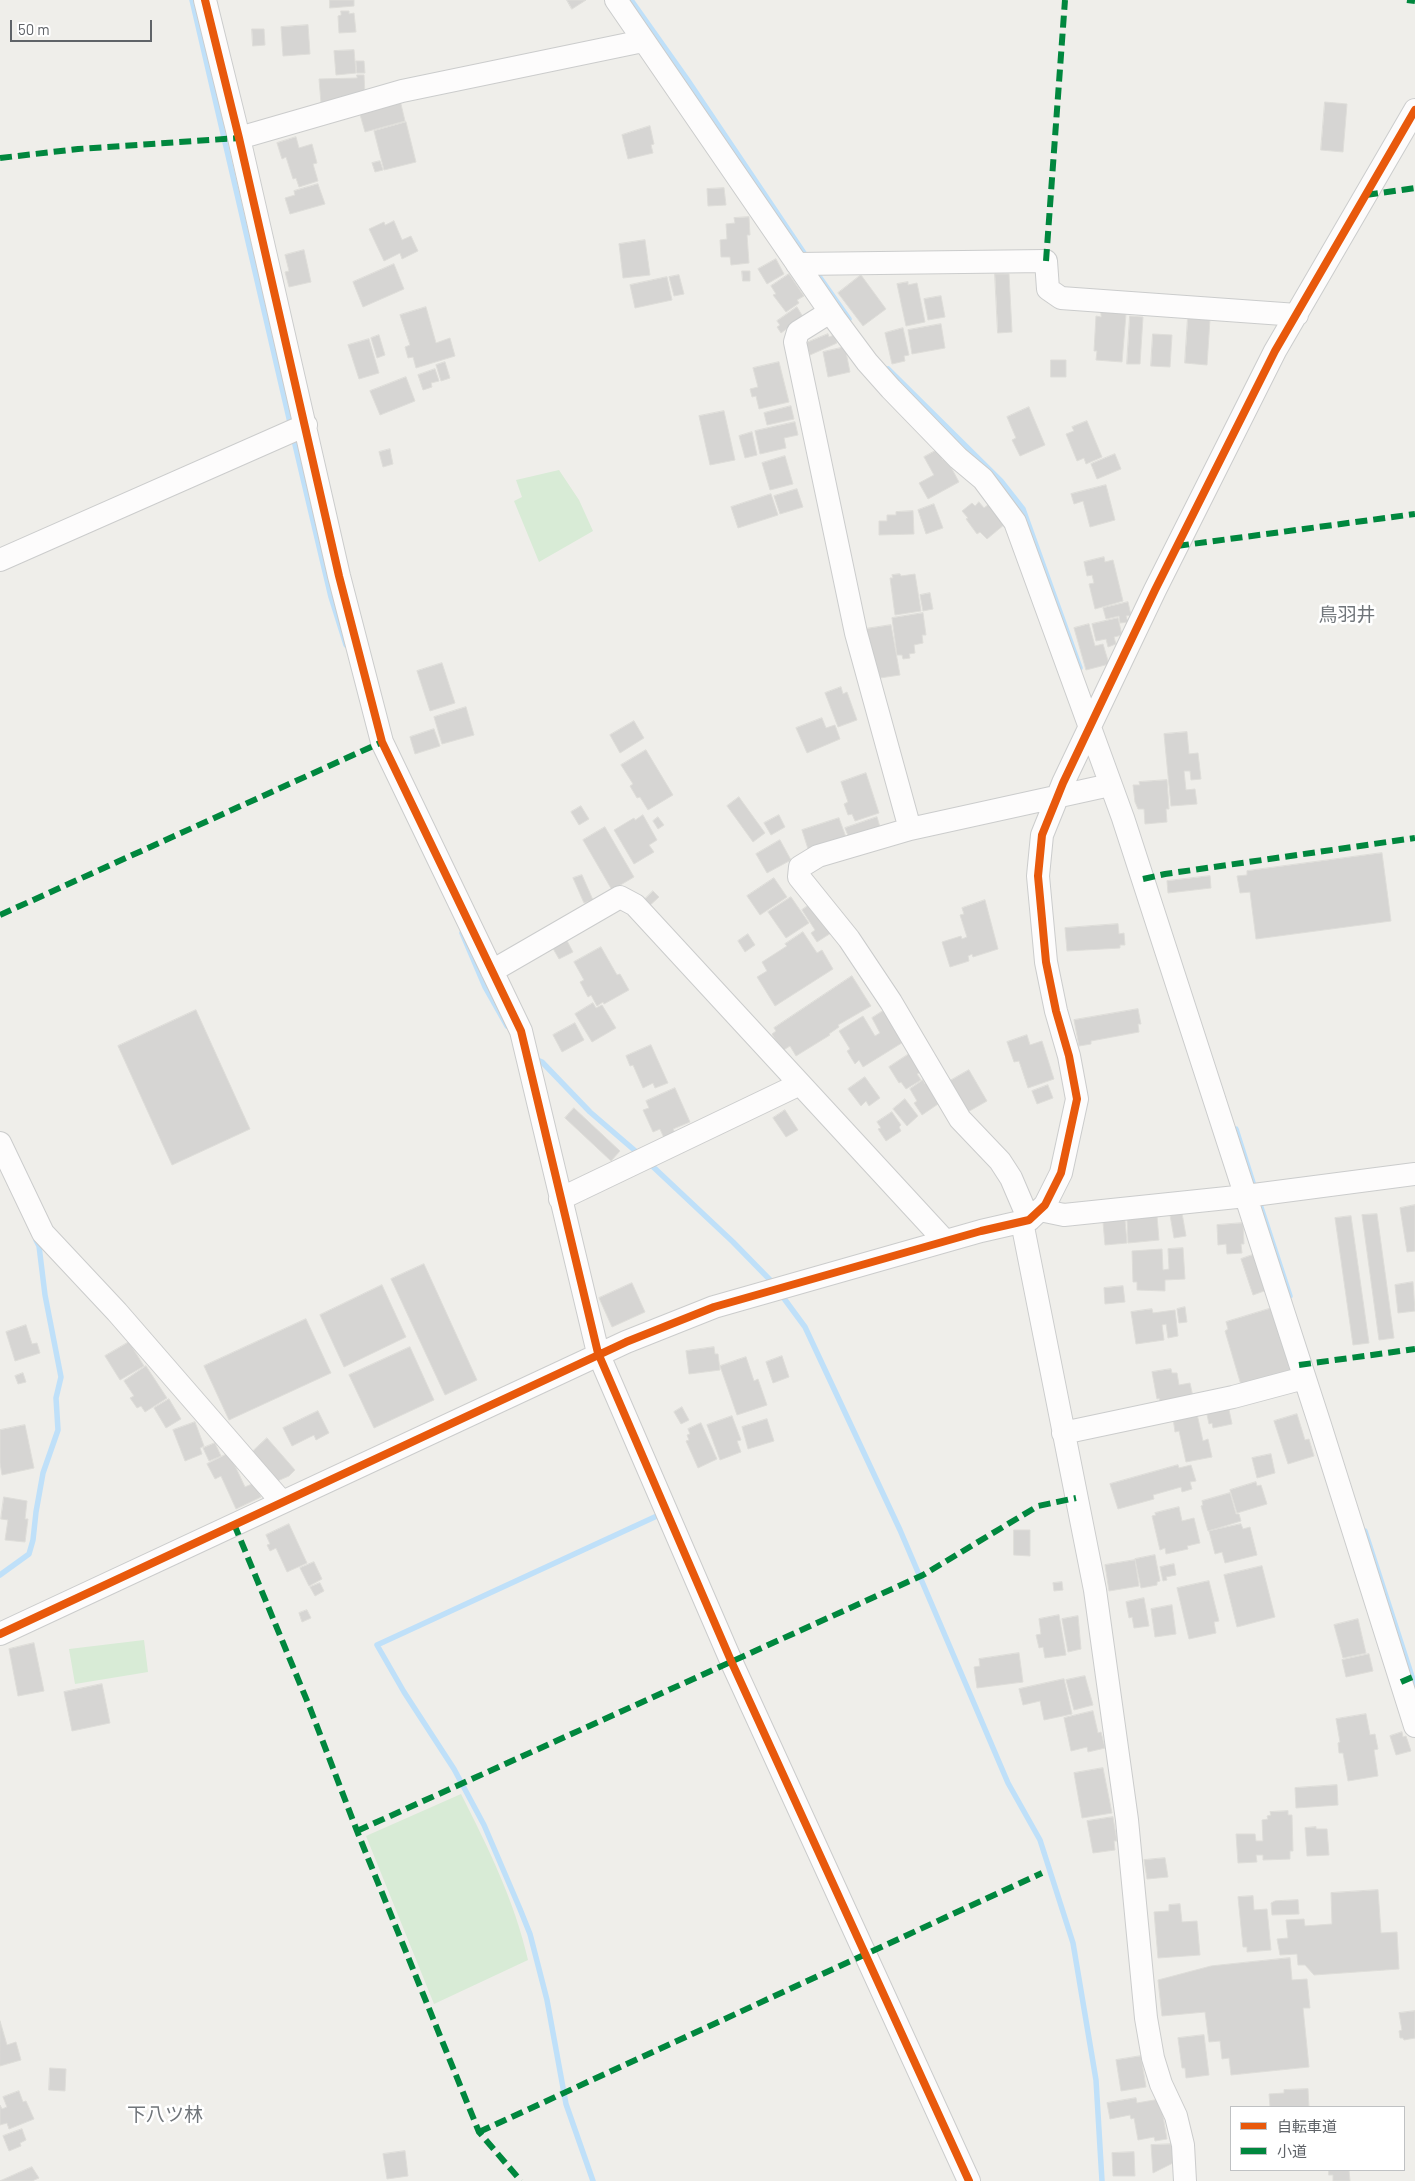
<!DOCTYPE html>
<html>
<head>
<meta charset="utf-8">
<style>
  body { margin:0 }
  #map { position:relative; width:1415px; height:2181px; overflow:hidden; background:#efeeea; font-family:Barlow,"Noto Sans JP",sans-serif }
  canvas { display:block }
  .legend { position:absolute; left:1230px; top:2106px; width:175px; height:65px; box-sizing:border-box; background:#fff; border:1px solid #bfc1c3; margin:0; padding:6px 9px; list-style:none; font-size:15px; color:#5f6368 }
  .legend li { display:flex; align-items:center; gap:10px; height:25px }
  .legend b { width:25px; border:1px solid #bfc1c3 }
  .scale { position:absolute; left:10px; top:20px; width:142px; height:22px; box-sizing:border-box; border:2px solid #5f6368; border-top:0; padding-left:6px; font-size:15px; line-height:18px; white-space:nowrap; color:#5f6368; -webkit-text-stroke:4px #fff; paint-order:stroke }
</style>
</head>
<body>
<div id="map">
<canvas width="1415" height="2181"></canvas>
<ul class="legend">
<li><b style="height:6px;background:#e8590c"></b>自転車道</li>
<li><b style="height:6px;background:#00873e"></b>小道</li>
</ul>
<div class="scale">50 m</div>
</div>
<script>
const ctx = document.querySelector('canvas').getContext('2d');
ctx.lineJoin = 'round';
function fillPath(path, color) {
  ctx.fillStyle = color;
  ctx.fill(path, 'evenodd');
}
function strokePath(path, color, width, dash) {
  ctx.strokeStyle = color;
  ctx.lineWidth = width;
  ctx.lineCap = dash ? 'butt' : 'round';
  ctx.setLineDash(dash || []);
  ctx.stroke(path);
}
function label(font, color, halo, rows, align = 'center') {
  ctx.font = font + ' Barlow,"Noto Sans JP",sans-serif';
  ctx.lineWidth = 5;
  ctx.setLineDash([]);
  ctx.textBaseline = 'middle';
  ctx.strokeStyle = halo;
  ctx.fillStyle = color;
  for (const [text, x, y, turn = 0] of rows) {
    ctx.save();
    ctx.translate(x, y);
    ctx.rotate((+turn || 0) * Math.PI / 180);
    ctx.textAlign = isNaN(turn) ? turn : align;
    if (halo) ctx.strokeText(text, 0, 0);
    ctx.fillText(text, 0, 0);
    ctx.restore();
  }
}
const green = new Path2D(`
  M559 470 579 500 593 531 539 562 514 501 522 497 516 480Z
  M144 1640 148 1672 75 1684 69 1649Z
  M461 1794C488 1847 515 1902 528 1960L434 2004 366 1836Z`);
const stream = new Path2D(`
  M192 0 291 427
  M631 0 687 79 808 259
  M814 269 849 319
  M888 369 1001 481 1023 509 1080 668
  M293 436 331 597 346 645
  M462 933 485 987 507 1026
  M535 1059 542 1062 590 1112 640 1155
  M1236 1129 1255 1189
  M649 1163 733 1242 775 1285
  M1258 1198 1290 1296
  M780 1293 805 1327 900 1530 1008 1783 1040 1840 1073 1943 1096 2080 1102 2181
  M1365 1531 1415 1686
  M0 1575 29 1554 33 1540 36 1512 43 1473 58 1430 56 1398 61 1377 45 1295 39 1246 36 1240
  M593 2181 566 2104 547 2000 530 1934 520 1909 484 1825 454 1769 404 1692 377 1645 659 1515`);
const building = new Path2D(`
  M330 0H354V6L330 8Z
  M567 0H586L572 9Z
  M341 11H349V14L354 13 356 32 339 33 338 16 341 15Z
  M308 25 310 54 283 56 281 27Z
  M252 29H264L265 45 253 46Z
  M354 50 356 73 336 75 334 51Z
  M356 61H364L365 73H357Z
  M357 75H364L365 95 321 103 319 79 357 78Z
  M400 100 405 121 365 132 359 111Z
  M1325 102 1347 104 1343 152 1321 150Z
  M406 122 416 162 384 170 374 131Z
  M650 126 654 144 651 145 653 153 628 159 622 135Z
  M296 137 299 148 312 144 317 163 313 164 318 181 299 187 296 178 293 179 286 157 282 159 277 143Z
  M380 161 383 170 375 172 372 163Z
  M318 184 325 204 290 214 285 198 295 195 294 191Z
  M724 188 726 205 708 206 707 189Z
  M749 217 750 235H747L749 263 731 265 730 257H721L720 240 727 239 726 224 735 223 734 218Z
  M394 221 402 240 411 236 418 251 402 259 400 253 384 261 369 229 384 222 385 225Z
  M645 240 650 275 623 278 619 244Z
  M304 250 311 282 289 287 285 272 289 271 285 255Z
  M776 259 784 274 767 284 758 269Z
  M394 264 404 289 363 307 353 282Z
  M742 271H750V281H743Z
  M789 274 804 296 797 300 799 303 786 312 773 295 776 294 771 286Z
  M995 274H1009L1012 332 998 333Z
  M679 275 684 294 674 296 669 277Z
  M861 275 886 309 863 326 838 293Z
  M667 277 672 300 635 308 630 285Z
  M908 282V285L917 283 925 322 906 326 897 284Z
  M941 296 945 317 928 320 924 299Z
  M426 307 436 343 450 338 455 356 416 368 413 357 408 358 405 347 410 345 400 315Z
  M797 307 803 317 781 333 777 327 780 325 777 321Z
  M1101 312 1126 314 1122 362 1096 360 1097 351H1094L1096 316 1101 317Z
  M1130 316 1143 317 1140 364H1127Z
  M1188 317 1210 319 1207 365 1185 363Z
  M941 324 945 348 912 354 908 330Z
  M903 328 909 355 904 356 905 361 892 364 885 333Z
  M828 334 829 337 834 335 837 343 810 355 806 343Z
  M1153 334 1172 335 1170 367 1151 366Z
  M379 335 385 355 377 358 371 338Z
  M369 339 379 373 359 379 348 345Z
  M845 347 850 372 828 377 823 352Z
  M1051 360H1066V377H1051Z
  M445 362 450 378 441 381 436 365Z
  M779 362 789 402 759 409 756 396 752 397 750 389 758 387 753 368Z
  M435 369 439 381 431 383 432 387 423 390 418 375Z
  M406 377 415 401 380 415 370 391Z
  M791 406 794 419 767 425 764 413Z
  M1029 407 1045 445 1020 456 1012 440 1016 438 1007 417Z
  M724 411 735 460 710 465 699 416Z
  M1087 421 1102 457 1086 464 1084 458 1077 461 1066 434 1074 431 1072 427Z
  M795 422 798 435 784 438 786 448 760 454 755 431Z
  M752 432 757 455 745 458 739 436Z
  M390 449 393 464 383 467 379 452Z
  M937 450 943 460 946 458 959 482 928 499 919 483 934 475 924 457Z
  M1115 454 1121 469 1097 479 1091 464Z
  M785 456 793 484 770 490 762 463Z
  M1106 485 1115 520 1090 527 1083 501 1074 504 1071 494Z
  M797 489 803 507 780 514 774 496Z
  M771 494 778 515 738 528 731 507Z
  M979 502 984 508 989 504 1005 524 987 539 980 532 977 534 966 519 968 518 962 511 972 503 975 506Z
  M934 504 943 528 926 534 918 510Z
  M913 511 914 534 879 535V521H887V515H896V512Z
  M1104 557 1105 562 1113 560 1123 601 1095 609 1089 584 1094 583 1092 575 1087 576 1084 562Z
  M900 574 901 576 915 574 921 611 895 615 890 578H893L892 575Z
  M930 593 933 609 923 611 920 595Z
  M1128 602 1131 615 1126 616 1128 622 1120 623 1119 616 1106 619 1103 608Z
  M923 613 926 635H922L923 643 914 645 915 653 909 654 910 658 903 659 902 655H897L892 618Z
  M1118 618 1122 635 1114 637 1116 644 1108 647 1106 639 1096 641 1092 624Z
  M1089 624 1095 646 1103 644 1109 664 1086 670 1074 628Z
  M891 625 900 675 873 679 865 629Z
  M442 663 455 703 430 711 417 671Z
  M841 687 843 694 847 692 857 720 838 727 825 693Z
  M466 707 474 735 442 744 434 717Z
  M822 718 826 728 835 725 840 739 807 753 796 728Z
  M634 721 644 738 620 753 610 735Z
  M434 729 440 746 415 754 410 737Z
  M1187 732 1189 754 1198 753 1201 779 1191 780 1190 771H1184L1186 790 1195 789 1197 804 1171 806 1164 734Z
  M646 750 673 795 648 810 640 797 637 798 630 786 633 784 621 765Z
  M866 773 879 813 855 821 852 814 848 815 844 804 848 802 841 782Z
  M1167 780 1169 809H1166L1167 822 1145 824 1144 809H1138L1135 802 1133 785H1140L1139 782Z
  M739 797 765 833 753 842 727 806Z
  M581 806 589 819 579 825 571 812Z
  M643 815 657 840 649 845 654 852 634 864 614 830 634 818 635 820Z
  M779 815 785 827 771 835 764 823Z
  M658 817 664 825 658 829 653 821Z
  M877 817 880 827 849 838 845 828Z
  M839 818 847 840 809 852 802 830Z
  M605 827 634 877 612 890 583 840Z
  M780 840 791 860 767 873 756 854Z
  M1382 853 1391 921 1256 939 1250 892 1240 893 1237 876 1247 875V871Z
  M582 875 593 900 584 903 573 878Z
  M1210 876 1211 888 1168 893 1167 881Z
  M774 878 787 897 760 915 747 896Z
  M653 891 659 897 646 909 641 903Z
  M791 897 809 923 786 938 768 912Z
  M985 900 998 949 973 957 972 954 968 956 969 961 950 967 942 942 961 936 962 939 967 937 960 915 964 914 962 908Z
  M812 903 831 933 817 942 811 933 815 930 802 910Z
  M1118 924 1119 934 1124 933 1125 945H1120V948L1067 951 1065 928Z
  M803 932 817 953 822 950 833 969 775 1006 757 977 767 971 762 962 787 946 785 944Z
  M748 934 755 945 745 952 738 941Z
  M565 937 573 952 559 959 551 945Z
  M601 947 617 975 620 974 629 990 604 1004 603 1002 597 1006 591 995 588 997 580 982 584 980 574 962Z
  M852 976 871 1006 838 1025 839 1027 829 1034 830 1035 796 1056 790 1046 782 1051 772 1034 776 1031 774 1028Z
  M593 1003 596 1008 602 1005 616 1028 592 1042 575 1014Z
  M886 1009 905 1041 863 1067 859 1060 855 1064 847 1051 850 1049 839 1031 863 1016 875 1036 880 1033 872 1018Z
  M1138 1009 1141 1024H1138L1139 1032 1091 1041V1044L1079 1046 1074 1020Z
  M196 1010 250 1129 172 1165 118 1046Z
  M575 1023 584 1040 562 1052 553 1035Z
  M1027 1035 1030 1045 1042 1041 1054 1079 1028 1088 1019 1061 1014 1062 1007 1042Z
  M651 1045 668 1083 655 1088 653 1083 643 1088 633 1065 630 1066 626 1056Z
  M912 1052 924 1070 917 1074 921 1080 906 1089 901 1082 899 1083 889 1067Z
  M969 1070 987 1101 966 1113 948 1082Z
  M865 1077 880 1098 869 1106 866 1101 861 1106 848 1089Z
  M923 1080 925 1084 928 1082 941 1102 922 1115 914 1103 917 1101 910 1089Z
  M1048 1085 1053 1098 1037 1104 1032 1091Z
  M675 1088 690 1122 673 1129 675 1133 664 1138 660 1129 653 1132 643 1110 649 1108 646 1101Z
  M905 1099 918 1116 907 1126 893 1109Z
  M574 1108 620 1151 611 1161 565 1118Z
  M785 1110 798 1130 786 1137 773 1118Z
  M892 1112 901 1125 899 1127 901 1131 886 1141 878 1129 881 1128 877 1122Z
  M1415 1205V1251L1407 1252 1400 1208Z
  M1182 1213 1186 1236 1174 1238 1170 1215Z
  M1377 1214 1394 1338 1379 1340 1362 1215Z
  M1157 1216 1159 1240 1128 1243 1127 1218Z
  M1351 1216 1369 1343 1353 1345 1335 1218Z
  M1125 1220 1127 1243 1105 1245 1103 1222Z
  M1243 1223 1244 1244H1241L1242 1253 1227 1254 1226 1244 1218 1245 1217 1225Z
  M1183 1248 1185 1279 1165 1280V1291L1137 1290V1282H1133L1132 1251 1162 1249 1163 1270 1169 1269 1168 1249Z
  M1255 1254 1267 1290 1253 1295 1241 1259Z
  M424 1264 477 1380 445 1395 391 1279Z
  M1413 1282 1415 1311 1398 1313 1395 1285Z
  M632 1283 645 1312 612 1327 599 1298Z
  M382 1285 406 1337 344 1367 320 1315Z
  M1123 1286 1125 1302 1105 1304 1104 1288Z
  M1185 1307 1187 1322 1179 1323 1177 1309Z
  M1272 1308 1290 1370 1241 1385 1225 1331 1228 1329 1226 1322Z
  M1152 1309 1153 1313 1175 1310 1178 1336 1168 1338 1166 1324 1162 1325 1164 1340 1136 1344 1131 1312Z
  M306 1319 331 1373 229 1420 204 1366Z
  M26 1325 32 1344 37 1343 40 1353 15 1361 6 1332Z
  M129 1342 144 1366 120 1380 105 1356Z
  M410 1347 434 1400 374 1428 349 1375Z
  M714 1347 715 1354H718L720 1370 689 1374 686 1351Z
  M782 1356 789 1377 773 1383 766 1362Z
  M746 1357 754 1381 758 1379 767 1405 737 1415 720 1366Z
  M146 1366 167 1398 145 1412 141 1406 137 1408 130 1398 134 1396 124 1381Z
  M1171 1369 1172 1373H1177L1179 1385 1190 1383 1193 1397 1160 1402 1159 1398 1157 1399 1152 1372Z
  M23 1373 26 1382 18 1384 15 1376Z
  M169 1399 181 1419 166 1428 154 1408Z
  M1228 1405 1232 1424 1213 1428 1212 1423 1209 1424 1206 1410Z
  M682 1407 689 1420 681 1424 674 1412Z
  M318 1411 329 1433 316 1440 314 1435 292 1446 283 1428Z
  M1197 1414 1203 1441 1208 1439 1212 1457 1186 1462 1179 1431 1175 1432 1173 1418Z
  M1297 1414 1305 1440 1309 1439 1314 1456 1288 1464 1274 1421Z
  M732 1416 741 1440 737 1441 741 1452 720 1460 707 1425Z
  M767 1419 774 1441 748 1449 742 1427Z
  M195 1422 204 1446 200 1448 202 1454 185 1461 173 1430Z
  M701 1423 717 1459 698 1468 686 1441 689 1440 687 1435 690 1434 688 1429Z
  M25 1425 34 1468 2 1475 0 1463V1430Z
  M267 1438 295 1470 289 1476 275 1482 250 1454Z
  M215 1443 221 1456 209 1461 203 1448Z
  M229 1453 245 1487 254 1483 261 1497 236 1509 221 1476 215 1479 207 1464Z
  M1271 1454 1275 1473 1257 1478 1252 1458Z
  M1178 1465 1179 1468 1191 1465 1196 1481 1190 1482 1192 1489 1182 1492 1181 1487 1153 1495 1154 1499 1118 1509 1110 1484Z
  M1256 1482 1257 1486 1261 1485 1267 1504 1237 1513 1230 1490Z
  M1230 1493 1236 1514H1239L1241 1521 1208 1531 1201 1506 1203 1505 1202 1501Z
  M4 1497 27 1501 25 1519H28L25 1542 5 1540 8 1520 1 1519Z
  M1179 1507 1182 1521 1194 1518 1200 1543 1187 1546 1188 1549 1166 1554 1165 1548 1160 1550 1152 1516 1156 1515 1155 1513Z
  M289 1524 307 1563 287 1572 276 1548 270 1551 267 1545 270 1544 266 1535Z
  M1241 1524 1243 1529 1250 1527 1257 1555 1225 1563 1222 1552 1215 1554 1209 1531Z
  M1014 1530H1030V1556L1014 1555Z
  M1155 1555 1160 1581 1157 1582V1585L1141 1588 1135 1559Z
  M1135 1560 1139 1586 1109 1591 1105 1565Z
  M314 1562 322 1579 309 1586 300 1568Z
  M1174 1564 1176 1575 1166 1577 1167 1580 1163 1581 1160 1567Z
  M1262 1566 1275 1617 1237 1627 1224 1575Z
  M1209 1581 1219 1621 1214 1622 1216 1633 1189 1639 1177 1588Z
  M1062 1582 1063 1590 1054 1591 1053 1583Z
  M320 1583 324 1591 315 1596 310 1587Z
  M1144 1598 1149 1626 1134 1628 1132 1617 1129 1618 1126 1602Z
  M1172 1605 1176 1634 1155 1637 1151 1609Z
  M307 1610 311 1618 302 1622 299 1613Z
  M1059 1615 1066 1655 1045 1658 1043 1647 1039 1648 1036 1635 1041 1634 1039 1619Z
  M1078 1616 1081 1649 1068 1652 1062 1619Z
  M1358 1619 1366 1653 1343 1658 1334 1625Z
  M34 1643 44 1691 18 1696 9 1649Z
  M1019 1653 1023 1682 977 1688 974 1667 980 1666 979 1659Z
  M1369 1654 1373 1671 1346 1677 1342 1660Z
  M1085 1676 1093 1705 1074 1710 1066 1680Z
  M1064 1679 1072 1714 1044 1720 1040 1701 1023 1705 1019 1689Z
  M102 1684 110 1723 72 1731 64 1692Z
  M1093 1711 1098 1733 1101 1732 1105 1748 1088 1752 1087 1747 1071 1751 1064 1718Z
  M1366 1714 1370 1735 1375 1734 1378 1749 1374 1750 1378 1776 1348 1781 1343 1753H1339L1338 1743 1340 1742 1336 1719Z
  M1402 1732 1403 1737 1406 1736 1411 1751 1396 1755 1390 1736Z
  M1103 1768 1112 1813 1082 1818 1074 1773Z
  M1337 1785 1338 1805 1296 1808 1295 1788Z
  M1288 1811V1815H1292L1293 1851H1290V1859L1263 1860V1855H1256L1257 1862 1238 1863 1236 1834H1255L1256 1841H1263L1262 1820 1268 1819 1267 1816 1271 1815 1270 1812Z
  M1113 1817 1117 1841H1114L1115 1850 1093 1853 1087 1821Z
  M1316 1827V1829H1327L1329 1855 1307 1856 1305 1828Z
  M1165 1858 1168 1877 1147 1879 1144 1860Z
  M1378 1890 1381 1933 1397 1932 1399 1969 1314 1975 1305 1965H1298L1297 1954 1280 1955 1277 1939 1288 1938 1286 1920 1304 1919 1305 1926 1332 1924 1331 1893Z
  M1253 1896 1254 1910 1267 1909 1271 1950 1247 1952V1947H1243L1238 1897Z
  M1298 1900 1299 1914 1272 1915 1271 1903 1275 1901Z
  M1180 1904 1182 1922 1197 1921 1200 1955 1158 1958 1154 1912 1169 1911V1905Z
  M1290 1958 1292 1980 1307 1979 1310 2008H1303L1309 2067 1231 2075 1229 2058 1222 2059 1220 2041 1209 2042 1205 2012 1162 2016 1158 1980 1211 1966Z
  M1415 2011V2038L1404 2040 1403 2038H1400L1399 2031 1402 2030 1399 2013Z
  M0 2021 7 2045 16 2042 21 2060 0 2066Z
  M1204 2035 1209 2075 1186 2078 1185 2068H1182L1178 2038Z
  M1141 2056 1146 2087 1121 2091 1116 2060Z
  M50 2068 66 2069 65 2091 49 2090Z
  M1308 2089 1309 2107H1270L1269 2094 1284 2093V2090Z
  M19 2091 23 2102 26 2101 34 2119 9 2129 7 2123 0 2125V2105L2 2109 7 2107 3 2097Z
  M1136 2098 1137 2103 1160 2099 1167 2139 1155 2141 1154 2137 1138 2140 1134 2118 1131 2119 1130 2115 1110 2119 1107 2103Z
  M22 2129 26 2140 20 2143 21 2146 9 2151 3 2136Z
  M1174 2144 1175 2162 1153 2173 1151 2145Z
  M405 2151 408 2176 387 2179 383 2154Z
  M1134 2152 1135 2176H1113L1112 2153Z
  M32 2167 39 2178 32 2181H0Z
  M1329 2170H1349L1350 2181H1333V2175H1329Z`);
const minor = new Path2D(`
  M205 0 239 138 339 576 382 742 521 1031 598 1353 732 1663 969 2181
  M616 0 835 319 867 362 891 389 958 458 983 479 1015 522 1123 818 1320 1425 1415 1726
  M239 138 402 91 643 41
  M797 264 1046 261 1048 289 1061 298 1297 315
  M830 312 798 332 795 342 856 633 910 829
  M0 560 306 425
  M492 971 620 897 635 905 945 1241
  M0 1143 43 1233 117 1312 282 1502
  M560 1199 800 1084
  M1040 1210 1064 1215 1246 1196 1415 1174
  M1029 1220 1011 1178 1000 1161 960 1119 891 1002 849 939 799 877 800 867 818 856 910 829 1110 785
  M1022 1222 1095 1590 1127 1820 1146 2018 1153 2058 1161 2084 1176 2116 1183 2145 1185 2181
  M1063 1433 1233 1397 1304 1378
  M0 1634 626 1342 714 1307 981 1231 1029 1220 1045 1205 1061 1173 1077 1099 1069 1056 1056 1011 1046 962 1038 876 1042 835 1063 783 1155 590 1275 351 1415 110`);
const quiet = new Path2D(`
  M1407 0 1415 1
  M0 158 78 149 239 138
  M1366 195 1415 188
  M1046 261 1065 0
  M1177 546 1415 514
  M1143 879 1165 874 1415 838
  M0 915 382 742
  M1299 1365 1415 1349
  M234 1524 310 1708 357 1831 479 2132 521 2181
  M1401 1682 1415 1676
  M357 1831 923 1575 1038 1506 1076 1498
  M479 2132 1042 1873`);
const cycleway = new Path2D(`
  M205 0 239 138 339 576 382 742 521 1031 598 1353 732 1663 969 2181
  M0 1634 626 1342 714 1307 981 1231 1029 1220 1045 1205 1061 1173 1077 1099 1069 1056 1056 1011 1046 962 1038 876 1042 835 1063 783 1155 590 1275 351 1415 110`);
const quarterNames = [
  ["鳥羽井",1347,615],
  ["下八ツ林",165,2115]
];
fillPath(green, '#d8ebd6');
strokePath(stream, '#bfe0f9', 5.5);
fillPath(building, '#d6d5d3');
strokePath(building, '#deddd9', 1);
strokePath(minor, '#cbcccc', 24);
strokePath(minor, '#fdfcfc', 22);
strokePath(quiet, '#00873e', 6, [12, 6]);
strokePath(cycleway, '#e8590c', 8);
label('19px', '#70757a', '#fff', quarterNames);
</script>
</body>
</html>
